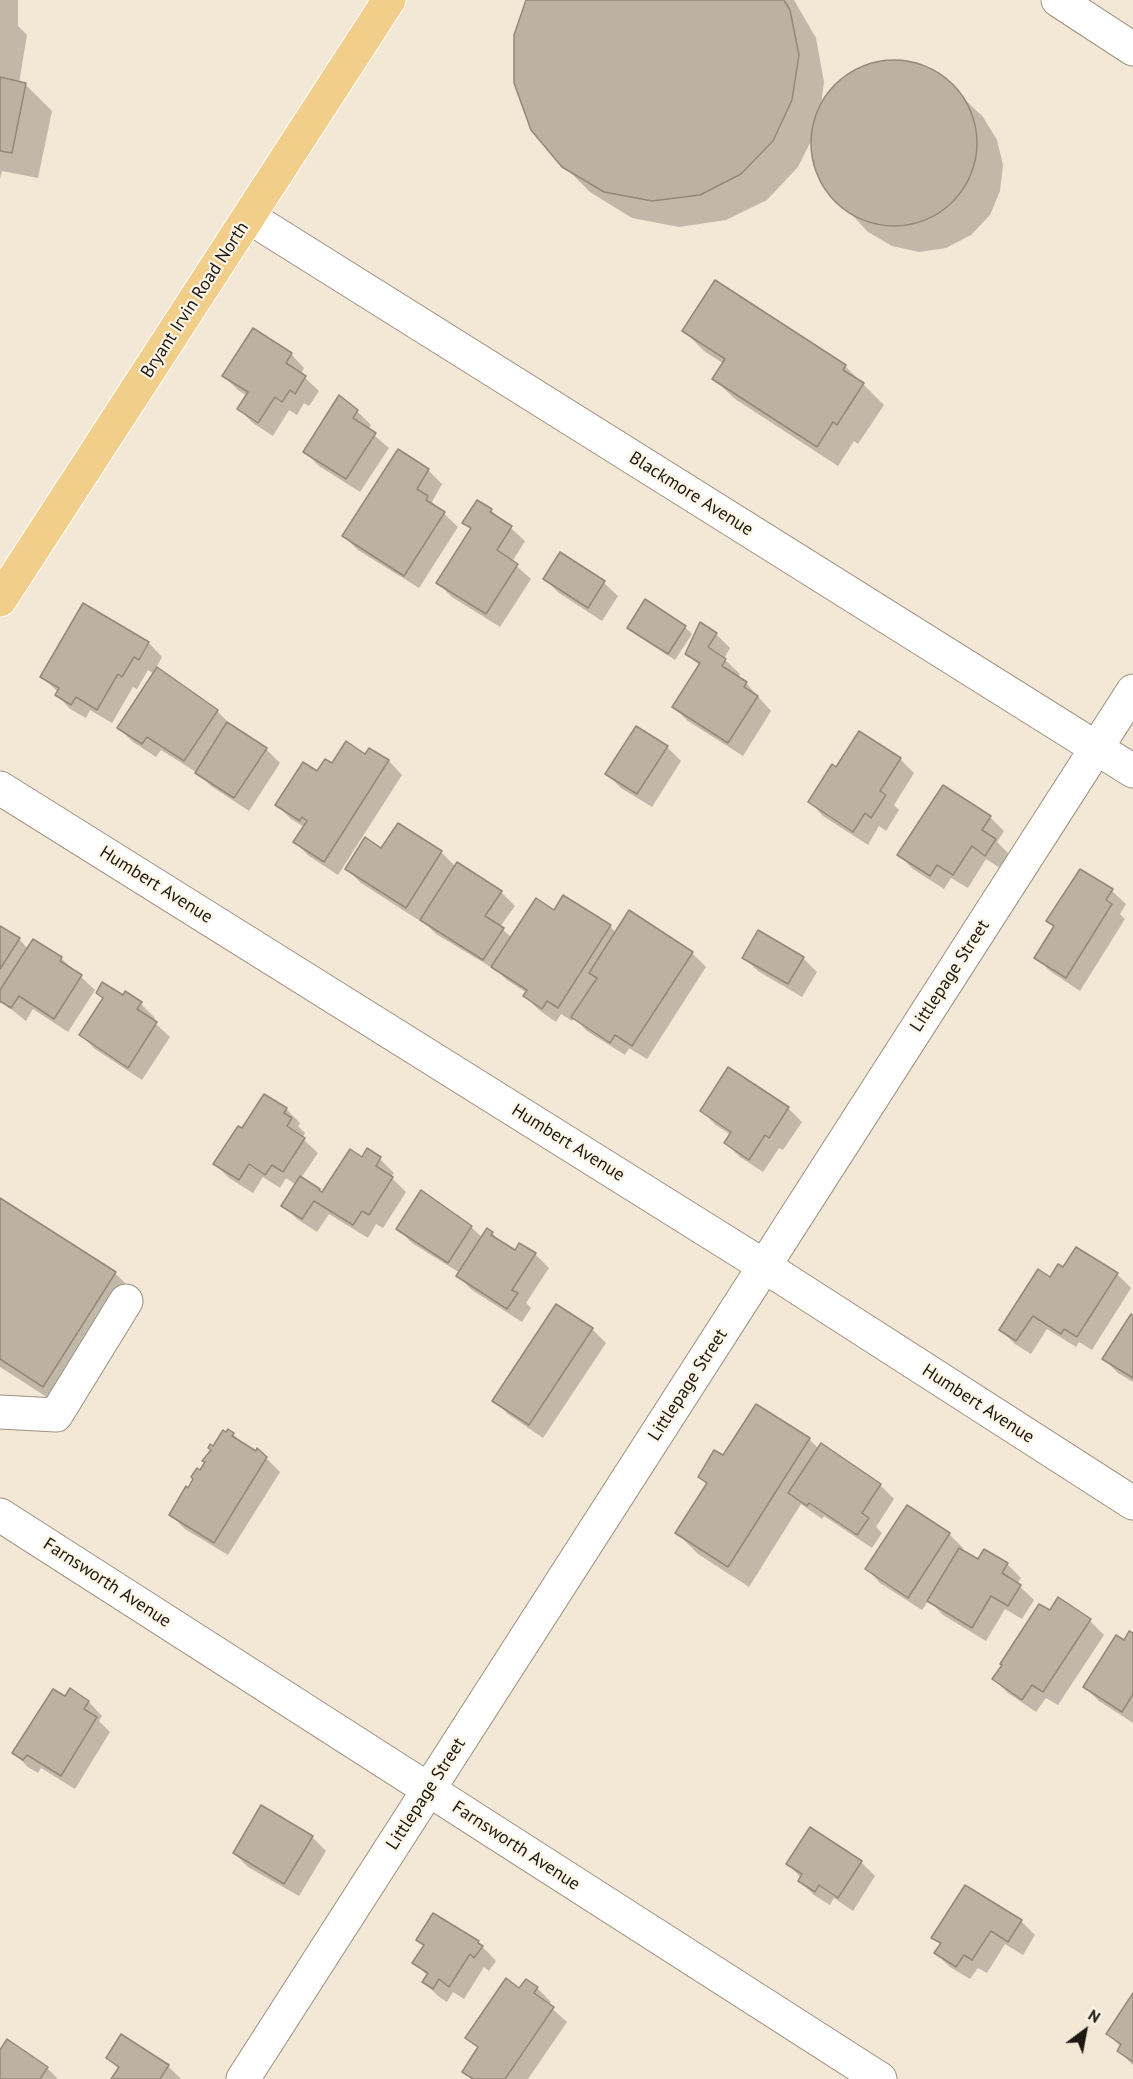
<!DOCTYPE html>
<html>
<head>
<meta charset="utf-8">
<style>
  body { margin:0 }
  #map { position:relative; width:1133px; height:2079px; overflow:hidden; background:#f3e7d5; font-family:"PT Sans",sans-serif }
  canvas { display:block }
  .north { position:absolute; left:1055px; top:2001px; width:60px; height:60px; -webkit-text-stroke:4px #fef5e6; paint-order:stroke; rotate:32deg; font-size:16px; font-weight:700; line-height:24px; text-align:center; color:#1d1912 }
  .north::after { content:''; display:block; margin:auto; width:21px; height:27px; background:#1d1912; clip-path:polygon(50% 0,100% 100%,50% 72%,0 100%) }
</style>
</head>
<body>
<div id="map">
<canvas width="1133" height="2079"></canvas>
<div class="north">N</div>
</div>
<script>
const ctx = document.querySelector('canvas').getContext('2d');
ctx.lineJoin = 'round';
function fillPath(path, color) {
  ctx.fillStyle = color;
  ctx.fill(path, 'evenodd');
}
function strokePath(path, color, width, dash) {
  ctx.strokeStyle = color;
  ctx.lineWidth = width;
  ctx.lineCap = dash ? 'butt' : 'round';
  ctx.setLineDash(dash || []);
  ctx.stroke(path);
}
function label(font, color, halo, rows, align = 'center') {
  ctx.font = font + ' "PT Sans",sans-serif';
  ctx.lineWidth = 4.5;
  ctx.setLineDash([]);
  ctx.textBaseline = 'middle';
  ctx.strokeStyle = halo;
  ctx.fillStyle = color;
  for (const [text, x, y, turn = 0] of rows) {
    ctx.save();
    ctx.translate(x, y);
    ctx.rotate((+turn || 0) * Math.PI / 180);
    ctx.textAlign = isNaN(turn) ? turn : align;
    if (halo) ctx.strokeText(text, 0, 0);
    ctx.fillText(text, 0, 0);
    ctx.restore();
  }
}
const shadow = new Path2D(`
  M0 0H18V26L27 35 19 83 25 84 52 111 38 178 2 171 0 179Z
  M527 0H794L816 38 824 82 821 105 838 83 860 68 885 62 912 63 936 72 983 117 997 140 1003 165 1000 191 990 215 971 235 946 248 919 252 892 246 868 232 823 184 814 158 813 137 798 167 767 200 726 220 679 227 632 218 590 192 563 165Z
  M684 331 845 366 884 405 858 444 854 441 838 466 735 399 714 379 724 364 704 351Z
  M291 354 304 368 301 374 319 391 309 406 304 403 297 415 289 410 273 436 253 423 239 409 247 396 238 390 224 376Z
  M357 411 371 425 368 430 389 448 360 492 319 466 305 452Z
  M399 451 428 470 442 484 432 502 458 527 419 588 358 550 344 536Z
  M491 510 525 541 512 562 531 579 500 627 452 597 438 583 472 530 464 523Z
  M560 554 604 583 618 596 602 621 559 593 545 579Z
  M645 601 685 627 692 634 675 660 635 634 629 627Z
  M701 625 716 634 730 648 724 659 740 674 737 678 746 683 771 711 743 756 688 721 674 707 700 666 687 653Z
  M149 643 162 657 156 668 217 711 231 725 266 749 280 763 249 811 211 786 199 774 161 750 156 757 133 742 119 728 154 674 148 670 137 689 133 687 112 723 90 710 86 718 70 709 57 695 58 692 42 677Z
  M859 733 900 759 914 773 894 805 899 810 886 831 879 826 868 845 823 816 810 802 837 769Z
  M667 747 681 761 652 807 621 788 607 774Z
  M370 750 389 761 402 775 338 875 309 856 295 842 304 827 291 819 277 805 317 773 332 765 366 756Z
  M990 817 1004 831 997 842 1009 854 1000 868 986 859 968 888 951 878 944 889 913 869 899 855Z
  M382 850 441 852 456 867 501 892 515 906 500 927 512 938 554 912 610 926 616 933 692 953 706 967 647 1059 629 1048 625 1055 587 1031 574 1018 572 1021 561 1014 556 1022 539 1010 525 996 527 993 507 980 499 972 436 934 421 919 420 921 361 883 347 869Z
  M1112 891 1126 904 1120 914 1125 919 1080 991 1050 971 1036 957 1055 928 1048 921Z
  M0 927 19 939 28 949 34 941 62 959 95 990 68 1032 33 1009 26 1021 2 1002 0 1004Z
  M744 958H803L817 972 802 997 758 971Z
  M126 993 141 1004 155 1018 153 1021 170 1037 142 1080 95 1049 81 1035Z
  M788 1108 802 1122 783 1150 779 1148 763 1172 740 1157 726 1143 731 1135 716 1125 702 1111Z
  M286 1109 300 1123 298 1126 305 1133 302 1138 318 1153 301 1178 323 1194 362 1159 367 1150 380 1159 394 1173 391 1177 406 1192 383 1228 376 1224 368 1238 329 1214 317 1232 297 1219 283 1205 296 1185 286 1178 280 1188 263 1177 253 1193 229 1178 215 1164 242 1130Z
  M0 1200 115 1273 141 1299 70 1412 0 1367Z
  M471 1227 483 1238 492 1233 504 1245 516 1252 535 1254 549 1268 526 1303 531 1308 522 1322 472 1290 458 1276 460 1273 412 1243 398 1229Z
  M1064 1269 1117 1274 1131 1288 1092 1350 1079 1342 1076 1347 1047 1329 1031 1354 1015 1344 1001 1330 1050 1279Z
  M556 1306 592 1329 606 1343 543 1438 508 1414 494 1400Z
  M1133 1318V1382L1118 1373 1104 1359Z
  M233 1434 243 1444 266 1458 280 1472 228 1555 185 1529 171 1515 201 1471 213 1448Z
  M809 1439 819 1449 880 1485 894 1499 876 1527 882 1533 872 1548 824 1516 822 1519 801 1504 749 1587 698 1554 677 1533 708 1485 700 1477 723 1458Z
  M949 1534 963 1548 961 1551 978 1561 1007 1564 1021 1578 1017 1584 1034 1600 1022 1619 1005 1609 986 1641 943 1615 929 1600 922 1610 880 1583 867 1569Z
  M1059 1599 1090 1621 1104 1635 1058 1705 1046 1698 1036 1712 1008 1693 994 1679Z
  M1133 1635V1723L1099 1701 1085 1687 1124 1642Z
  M70 1690 89 1702 102 1716 99 1721 110 1732 75 1789 41 1768 38 1773 28 1767 14 1753Z
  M312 1837 326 1851 299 1896 248 1867 234 1853Z
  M861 1862 875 1876 853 1911 834 1898 830 1905 814 1895 800 1881 801 1878 788 1864Z
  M965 1887 1021 1921 1035 1935 1023 1955 1005 1944 987 1973 978 1968 970 1979 950 1967 936 1953 941 1945 933 1937Z
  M418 1940 478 1942 496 1961 489 1971 484 1967 464 1999 453 1992 447 2002 438 1996 424 1982 428 1976 414 1963 424 1946Z
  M537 1988 551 2002 548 2005 567 2022 528 2079H471L464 2071 479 2049 467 2038 520 1990Z
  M1133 1996V2065L1119 2051 1121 2047 1108 2034Z
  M0 2052 47 2068 58 2079H0Z
  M107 2058 168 2066 181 2079H113L119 2069Z`);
const building = new Path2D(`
  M526 0H784L790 10 799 55 792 100 773 141 741 174 700 195 652 201 604 192 562 167 531 130 514 83V35Z
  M811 143a83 83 0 1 1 166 0a83 83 0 1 1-166 0Z
  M0 77 26 83 12 153 0 151Z
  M715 280 846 365 843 370 864 383 837 425 833 422 817 447 712 379 725 359 682 331Z
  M253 328 292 353 286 363 306 376 295 394 290 390 282 402 275 397 258 423 237 409 248 392 222 376Z
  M339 395 358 410 353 418 376 433 346 479 303 452Z
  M398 449 429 469 417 489 428 496 426 500 445 512 404 576 342 536Z
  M477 500 492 509 490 512 512 526 497 550 518 564 486 614 436 583 471 528 462 523Z
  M560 552 605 581 588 608 543 579Z
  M645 599 686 626 668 654 627 628Z
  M83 603 149 642 139 660 134 657 122 677 118 674 97 710 76 697 71 705 55 695 59 688 40 677Z
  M700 622 717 633 708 647 726 659 722 666 747 682 744 687 758 696 728 743 672 707 700 663 685 654Z
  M157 667 218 710 184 761 147 737 142 744 117 728Z
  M227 722 267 748 234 798 195 773Z
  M636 726 668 746 637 794 605 774Z
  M859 731 901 758 880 791 886 795 871 818 865 813 853 832 808 802 832 764 836 767Z
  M346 741 365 754 369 748 389 760 324 862 293 842 307 821 302 817 300 821 275 805 303 762 317 771 325 759 332 763Z
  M943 785 991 816 982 830 996 839 985 856 972 846 953 875 937 865 930 876 897 855Z
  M398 823 442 851 406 908 345 869 365 837 381 848Z
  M457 862 502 891 485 916 504 928 483 960 420 920Z
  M1080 869 1113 889 1106 900 1112 904 1066 978 1034 958 1054 926 1046 921Z
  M563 895 611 925 558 1008 547 1001 542 1009 523 996 527 990 491 967 536 898 554 910Z
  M629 910 693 952 632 1046 615 1035 610 1043 571 1017 597 978 589 973Z
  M0 926 20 938 0 969Z
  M758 930 804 957 788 984 742 958Z
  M33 939 62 957 60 961 82 975 54 1019 19 996 11 1008 0 1001V990Z
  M102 982 123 995 125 991 142 1002 137 1009 157 1022 128 1068 79 1035 103 998 96 993Z
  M728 1067 789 1107 769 1138 765 1135 749 1160 724 1143 731 1132 700 1111Z
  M264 1094 287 1108 284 1113 292 1118 287 1126 305 1138 283 1172 272 1165 265 1175 249 1164 239 1180 213 1164 238 1126 242 1128Z
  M367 1148 381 1157 376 1166 393 1177 369 1215 362 1211 353 1225 314 1201 302 1219 281 1206 300 1176 320 1189 319 1190 322 1192 350 1149 362 1157Z
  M421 1190 472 1226 448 1263 396 1229Z
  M0 1198 116 1272 43 1387 0 1359Z
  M487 1228 493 1232 491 1235 515 1250 519 1243 536 1253 512 1290 518 1293 507 1309 456 1276Z
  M1076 1247 1118 1273 1077 1337 1064 1329 1061 1334 1033 1316 1016 1341 999 1330 1038 1269 1050 1277 1058 1264 1063 1267Z
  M556 1304 593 1328 529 1425 492 1401Z
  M1131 1314 1133 1316V1378L1102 1359Z
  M756 1404 810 1438 728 1567 675 1533 707 1483 698 1477 714 1450 723 1455Z
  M228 1429 234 1433 232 1436 256 1451 257 1448 267 1457 214 1543 169 1515 186 1486 188 1488 193 1479 191 1477 197 1468 200 1470 205 1462 202 1461 211 1450 208 1448 210 1444 213 1446 223 1430 226 1432Z
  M821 1443 881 1484 862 1513 869 1518 857 1535 809 1503 807 1506 788 1493Z
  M907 1505 950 1533 908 1598 865 1569Z
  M959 1548 978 1559 984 1549 1008 1563 1002 1573 1021 1585 1008 1606 991 1596 972 1628 927 1601Z
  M1058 1597 1091 1619 1043 1692 1032 1685 1022 1700 992 1679 1002 1665 1000 1664 1039 1604 1050 1610Z
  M1129 1631 1133 1633V1694L1122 1712 1083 1687 1116 1635 1124 1640Z
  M70 1688 89 1701 84 1709 97 1717 61 1776 27 1755 23 1760 12 1753 53 1689 65 1696Z
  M261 1805 313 1836 284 1884 233 1853Z
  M810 1827 862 1861 838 1898 819 1885 815 1892 798 1881 802 1874 786 1864Z
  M965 1885 1022 1920 1008 1942 991 1931 972 1960 964 1955 956 1967 934 1953 941 1943 931 1938Z
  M433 1913 479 1941 478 1943 483 1946 474 1958 470 1954 449 1987 439 1979 433 1989 422 1982 428 1973 412 1963 424 1945 416 1940Z
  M506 1978 519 1988 526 1979 538 1987 534 1993 554 2007 505 2079H473L462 2072 478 2047 465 2038Z
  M1133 1993V2062L1117 2051 1121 2044 1106 2034Z
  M121 2034 169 2065 160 2079H111L119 2067 106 2058Z
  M7 2039 48 2067 40 2079H0V2050Z`);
const minor = new Path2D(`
  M1058 0 1133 49
  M249 217 1133 771
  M0 788 764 1266 1133 1503
  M0 1412 56 1415 126 1301
  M0 1515 880 2079
  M243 2079 1133 691`);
const major = new Path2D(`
  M0 600 389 0`);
const streetNames = [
  ["Bryant Irvin Road North",195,300,-57],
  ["Blackmore Avenue",691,494,32],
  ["Humbert Avenue",156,885,32],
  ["Littlepage Street",950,976,-57],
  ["Humbert Avenue",568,1143,32],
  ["Littlepage Street",688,1385,-57],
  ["Humbert Avenue",978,1404,33],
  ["Farnsworth Avenue",107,1583,33],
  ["Littlepage Street",426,1794,-57],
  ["Farnsworth Avenue",516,1846,33]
];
fillPath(shadow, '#0003');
fillPath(building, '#bdb2a1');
strokePath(building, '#948979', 1.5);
strokePath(minor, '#9c9181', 35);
strokePath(major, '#fff', 35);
strokePath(minor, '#fff', 33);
strokePath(major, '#f2ce8b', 33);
label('18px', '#1d1912', '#fef5e6', streetNames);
</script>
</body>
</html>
